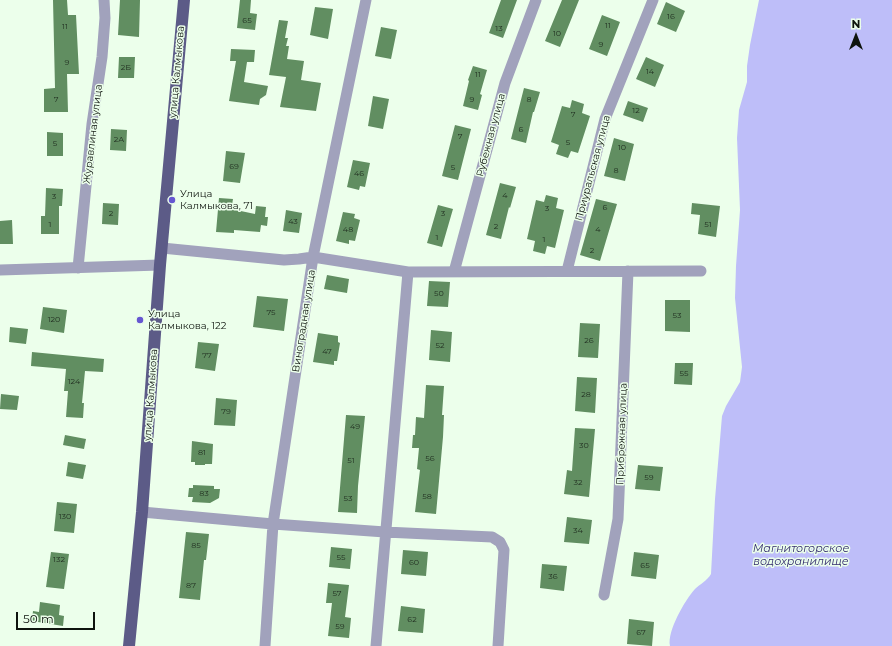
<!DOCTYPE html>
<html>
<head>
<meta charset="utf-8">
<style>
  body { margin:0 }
  #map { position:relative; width:892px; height:646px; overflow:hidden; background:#ecffeb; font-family:Montserrat,sans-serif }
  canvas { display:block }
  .north { position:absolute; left:836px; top:16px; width:40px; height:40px; -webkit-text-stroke:3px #ecffeb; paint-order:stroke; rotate:0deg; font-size:11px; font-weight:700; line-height:16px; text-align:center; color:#0e140e }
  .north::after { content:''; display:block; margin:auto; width:14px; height:18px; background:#0e140e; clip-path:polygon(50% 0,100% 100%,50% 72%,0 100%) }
  .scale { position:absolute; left:16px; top:612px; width:79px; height:18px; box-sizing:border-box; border:2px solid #0e140e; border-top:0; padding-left:5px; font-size:12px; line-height:14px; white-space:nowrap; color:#0e140e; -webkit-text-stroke:3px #ecffeb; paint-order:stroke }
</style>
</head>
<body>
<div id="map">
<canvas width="892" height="646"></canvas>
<div class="north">N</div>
<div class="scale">50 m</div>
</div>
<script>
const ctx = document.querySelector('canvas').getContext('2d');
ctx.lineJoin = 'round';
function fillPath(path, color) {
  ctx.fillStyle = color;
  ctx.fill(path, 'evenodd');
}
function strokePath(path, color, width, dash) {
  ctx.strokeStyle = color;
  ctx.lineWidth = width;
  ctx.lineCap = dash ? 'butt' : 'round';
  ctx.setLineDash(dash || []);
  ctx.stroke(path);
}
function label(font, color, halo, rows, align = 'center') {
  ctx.font = font + ' Montserrat,sans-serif';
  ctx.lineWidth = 3;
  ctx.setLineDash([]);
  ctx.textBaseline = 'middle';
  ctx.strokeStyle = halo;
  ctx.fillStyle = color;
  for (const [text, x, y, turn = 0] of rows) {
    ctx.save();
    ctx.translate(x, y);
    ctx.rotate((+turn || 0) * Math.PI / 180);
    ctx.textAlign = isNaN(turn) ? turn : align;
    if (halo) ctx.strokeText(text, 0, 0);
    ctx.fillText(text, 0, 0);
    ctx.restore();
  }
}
const water = new Path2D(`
  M759 0H892V646H670C667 631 685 600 695 589 700 584 707 581 711 574L715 499 722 416 726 406 740 382 742 367 735 298 736 266 740 210 737 138 739 110 747 82V66L750 45Z`);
const building = new Path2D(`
  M53 0H67L68 15H76L79 74H67L68 112H44V89L55 88Z
  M120 0H140L139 37 118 35Z
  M240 0H251L250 13 257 14 255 30 237 28Z
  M501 0H517L503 38 489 33Z
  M562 0H579L560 47 545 41Z
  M666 2 685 11 676 32 657 24Z
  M315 7 333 9 328 39 310 35Z
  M602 15 620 22 607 56 589 49Z
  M279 20 288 21 285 38H288L286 46H289L287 59 304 61 301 80 321 83 316 111 280 107 286 77 269 75Z
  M381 27 397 30 391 59 375 56Z
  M231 49 255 50 254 62H247L244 82 268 86 266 95 260 99 259 105 229 101 236 61H230Z
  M119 57H135L134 78H118Z
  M646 57 664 65 655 87 636 79Z
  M473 66 487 70 480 94 482 95 478 110 463 106 469 81 468 80Z
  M524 88 540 92 534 112H533L526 143 511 139Z
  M373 96 389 99 383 129 368 126Z
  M572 100 584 104 582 113 590 116 578 153 571 151 568 158 556 154 559 145 551 142 562 106 570 108Z
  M628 101 648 108 643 122 623 115Z
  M455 125 471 129 458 180 442 176Z
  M111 129 127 130 126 151 110 150Z
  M47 132 63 133V156H47Z
  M614 138 634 144 625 181 604 176Z
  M226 151 245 153 240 183 223 181Z
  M353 160 370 163 365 187 360 186 359 190 347 187Z
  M500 183 516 187 510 208 509 207 501 239 486 235Z
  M46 188 63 189 62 206H59V234H41V216H45Z
  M546 195 558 198 556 208 564 210 555 248 547 246 545 254 533 251 535 241 527 239 536 200 544 202Z
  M219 198 233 199 232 205 236 206V210L255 214 256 206 266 207 265 217H268L267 226 261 225 260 232 234 230V233L216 232Z
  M596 199 617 204 600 261 580 255Z
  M103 203 119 204 118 225 102 224Z
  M692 203 720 206 716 237 698 234 700 215 691 214Z
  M438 205 453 209 442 247 427 243Z
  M286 210 302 213 299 233 283 231Z
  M343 212 355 214 354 218 360 220 355 241 349 240V244L336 241Z
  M12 220 13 244H0V221Z
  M327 275 349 279 347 293 324 289Z
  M429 281 450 282 448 307 427 306Z
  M257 296 288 299 284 331 253 327Z
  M665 300H690V332L665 331Z
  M43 307 67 310 64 333 40 329Z
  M580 323 600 324 598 358 578 357Z
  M10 327 28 329 26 344 9 342Z
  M431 330 452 332 450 362 429 360Z
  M318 333 338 336V342L340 343 337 361H334V365L313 362Z
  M198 342 219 344 215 371 195 368Z
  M32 352 104 359 103 372 85 371 82 403H84L83 418 66 417 68 391H64L66 369 31 366Z
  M675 363H693L692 385 674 384Z
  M577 377 597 378 595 413 575 411Z
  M426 385 444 386 442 415H444L443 437 436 514 415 512 420 470 417 469 419 448H412L413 435H415L416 417 424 418Z
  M1 394 19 396 17 410 0 409Z
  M216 398 237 400 235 426 214 425Z
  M346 415 365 416 358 486 357 513 338 512Z
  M575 428 595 429 589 497 564 494 567 470 572 471Z
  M65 435 86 439 84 449 63 445Z
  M192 441 213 444 212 464H205V465H195V462H191Z
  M68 462 86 465 83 479 66 476Z
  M638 465 663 467 660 491 635 489Z
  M193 485 214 486V489H220L219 498 210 503 192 502 193 497H188L189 488H193Z
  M57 502 77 504 74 533 54 531Z
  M567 517 592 520 589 544 564 542Z
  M186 532 209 534 206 560H204L200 600 179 598Z
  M331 547 352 549 350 569 329 567Z
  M403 550 428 552 426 576 401 574Z
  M51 552 69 554 64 589 46 587Z
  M634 552 659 555 656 579 631 576Z
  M542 564 567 566 564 591 540 588Z
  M328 583 349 585 345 617 351 618 349 638 328 636 332 603H326Z
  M40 602 60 605 59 615 64 616 63 626 32 621 33 611 39 612Z
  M401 606 425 609 423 633 398 631Z
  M629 619 654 622 652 646 627 644Z`);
const minor = new Path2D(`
  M162 248 284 260 299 259 313 257 408 272 701 271
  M78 268 92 124 102 57 105 18 104 0
  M0 270 160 265
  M567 271 605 119 653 0
  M454 272 505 83 536 0
  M142 512 273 524 385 532 492 537 500 542 504 550 498 646
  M604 595 618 519 628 271
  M265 646 273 524 313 257 366 0
  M376 646 408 272`);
const major = new Path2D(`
  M129 646 142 512 160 265 184 0`);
const markers = [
  [172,200,4,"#6657d1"],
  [140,320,4,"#6657d1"]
];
const numberNames = [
  ["16",671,17],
  ["65",247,21],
  ["11",608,26],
  ["11",65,27],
  ["13",499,29],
  ["10",557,34],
  ["9",601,45],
  ["9",67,63],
  ["2Б",126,68],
  ["14",650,72],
  ["11",478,75],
  ["7",56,100],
  ["9",472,100],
  ["8",529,100],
  ["12",636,111],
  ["7",573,115],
  ["6",521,130],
  ["7",460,137],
  ["2А",119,140],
  ["5",568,143],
  ["5",55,144],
  ["10",622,148],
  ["69",234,167],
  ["5",453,168],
  ["8",616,171],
  ["46",359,174],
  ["4",505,196],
  ["3",54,197],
  ["6",605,208],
  ["3",547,209],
  ["2",111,214],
  ["3",443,214],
  ["43",293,222],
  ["1",50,225],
  ["51",708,225],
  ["2",496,227],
  ["48",348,230],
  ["4",598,230],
  ["1",437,238],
  ["1",544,240],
  ["2",592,251],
  ["50",439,294],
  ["75",271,313],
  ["53",677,316],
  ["120",54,320],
  ["26",589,341],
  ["52",440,346],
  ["47",327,352],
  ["77",207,356],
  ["55",684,374],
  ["124",74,382],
  ["28",586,395],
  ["79",226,412],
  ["49",355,427],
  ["30",584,446],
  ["81",202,453],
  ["56",430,459],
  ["51",351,461],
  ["59",649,478],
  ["32",578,483],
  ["83",204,494],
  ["58",427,497],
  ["53",348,499],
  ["130",65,517],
  ["34",578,531],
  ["85",196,546],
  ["55",341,558],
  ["132",59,560],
  ["60",414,563],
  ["65",645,566],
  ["36",553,577],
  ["87",191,586],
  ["57",337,594],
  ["62",412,620],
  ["59",340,627],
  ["67",641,633]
];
const streetNames = [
  ["улица Калмыкова",177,72,-85],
  ["Журавлиная улица",93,134,-83],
  ["Рубежная улица",491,135,-75],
  ["Приуральская улица",593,168,-75],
  ["Виноградная улица",304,321,-81],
  ["улица Калмыкова",151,395,-86],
  ["Прибрежная улица",622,434,-88]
];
const poiNames = [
  ["Улица",180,194],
  ["Калмыкова, 71",180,206],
  ["Улица",148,314],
  ["Калмыкова, 122",148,326]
];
const waterNames = [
  ["Магнитогорское",801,549],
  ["водохранилище",801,562]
];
fillPath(water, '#bebef9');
fillPath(building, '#618e61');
strokePath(minor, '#a1a2bc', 11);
strokePath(major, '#5c5b87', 12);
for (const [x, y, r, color] of markers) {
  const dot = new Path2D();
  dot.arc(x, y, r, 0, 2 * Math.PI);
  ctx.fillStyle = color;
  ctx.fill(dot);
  strokePath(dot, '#ecffeb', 1.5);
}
label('8px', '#233223', null, numberNames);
label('10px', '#0e140e', '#ecffeb', streetNames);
label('10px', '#0e140e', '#ecffeb', poiNames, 'left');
label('italic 11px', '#332b6e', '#ecffeb', waterNames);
</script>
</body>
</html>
